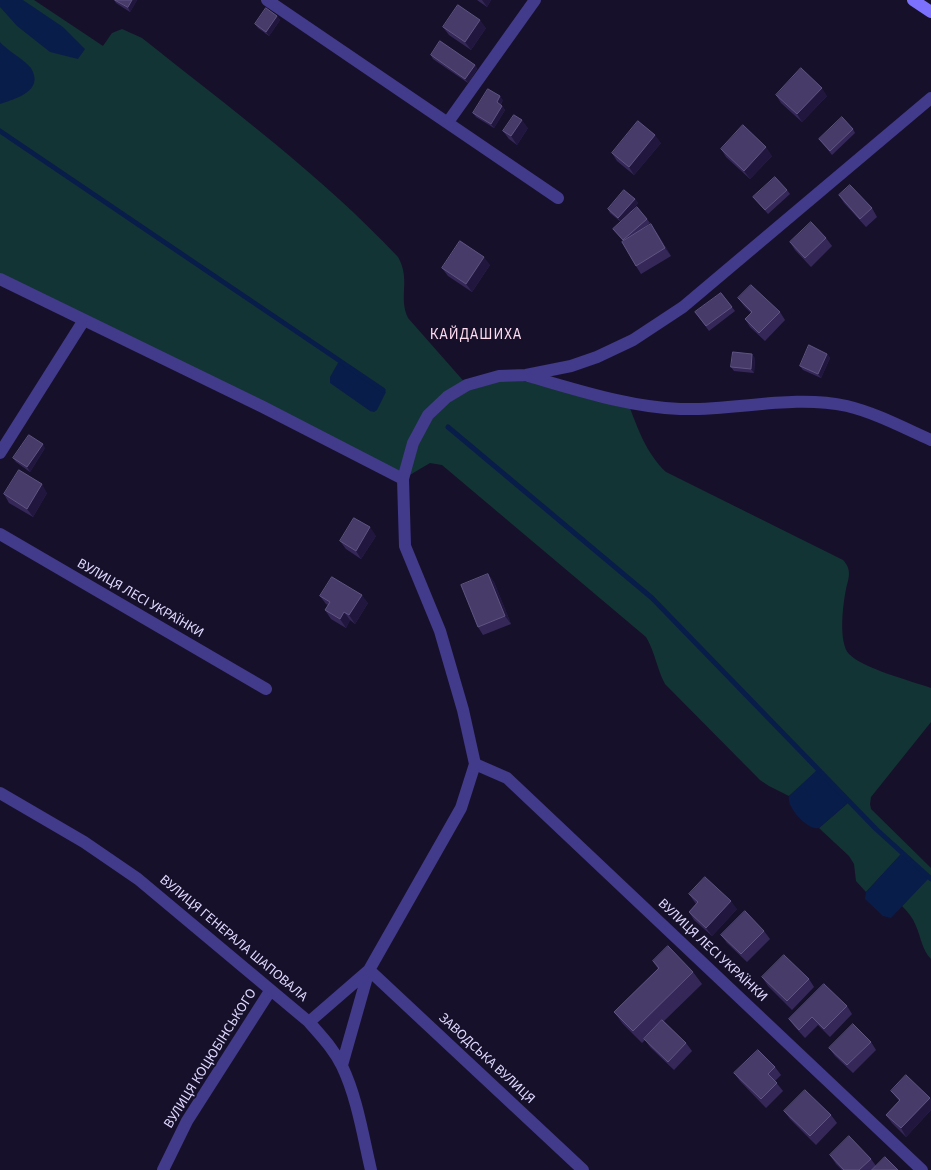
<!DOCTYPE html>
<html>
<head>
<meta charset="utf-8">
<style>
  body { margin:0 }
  canvas { display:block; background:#16102a }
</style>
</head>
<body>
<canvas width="931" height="1170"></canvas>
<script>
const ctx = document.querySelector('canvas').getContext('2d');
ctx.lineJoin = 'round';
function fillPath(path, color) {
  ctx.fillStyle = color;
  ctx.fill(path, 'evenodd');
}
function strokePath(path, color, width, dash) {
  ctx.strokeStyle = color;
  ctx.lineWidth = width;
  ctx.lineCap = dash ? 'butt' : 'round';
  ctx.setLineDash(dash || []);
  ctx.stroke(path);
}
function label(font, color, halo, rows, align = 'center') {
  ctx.font = font + ' "Source Sans 3",sans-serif';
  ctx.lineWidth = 4;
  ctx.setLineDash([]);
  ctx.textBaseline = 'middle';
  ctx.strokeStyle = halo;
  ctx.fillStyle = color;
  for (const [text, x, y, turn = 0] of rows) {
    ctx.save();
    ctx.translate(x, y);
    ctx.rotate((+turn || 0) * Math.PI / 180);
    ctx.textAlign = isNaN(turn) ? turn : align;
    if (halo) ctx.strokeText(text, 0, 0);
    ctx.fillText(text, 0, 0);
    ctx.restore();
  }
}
const green = new Path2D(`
  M0 0H34L103 46 112 33 122 29 142 38C230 108 321 175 398 257 411 280 398 297 408 318L467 385 499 376 628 403C638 429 646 453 666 472L843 560C852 570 849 577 846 589 843 604 838 642 849 654 862 668 911 681 931 688V722L871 797 870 804 871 809 931 868V959C922 950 921 937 916 926 913 918 908 912 902 906L929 877 902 853 866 892 856 881 854 864 849 856 819 828 849 802 818 770 789 796 769 786 760 780 665 684C657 669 655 652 646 637L442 465 430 463 403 479 0 279Z`);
const water = new Path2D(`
  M0 0H23L63 27 85 49 78 59 50 52 17 26 0 7Z
  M0 42C7 50 26 61 31 68 45 91 15 99 0 104Z
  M339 361 386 392 377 410 374 412 370 411 330 383V377Z
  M818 769 849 802 819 828C808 831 786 807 789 796Z
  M902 853 929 878 891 918 883 916 865 899 866 892Z`);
const stream = new Path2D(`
  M0 131 383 390
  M448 427 652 598 876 829 931 879`);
const minor = new Path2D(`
  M267 0 558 198
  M448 122 535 0
  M0 279 263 407 403 479
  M528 376C578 390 628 407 680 409 735 411 792 394 847 406 876 413 904 428 931 440
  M0 453 84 320
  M0 534 266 689
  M475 764 507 778 922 1170
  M0 793 84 842 138 879 309 1022C321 1036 334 1049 342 1066 357 1097 363 1136 371 1170
  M309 1022 369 970 583 1170
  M342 1065 369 970 461 808 475 764 463 710 440 631 405 546 403 479 413 443 428 415 447 397 467 385 499 376 526 375 571 366 597 357 633 340 683 307 931 98
  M163 1170 187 1121 270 991`);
const secondary = new Path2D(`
  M913 0 931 12`);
const wall = new Path2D(`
  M114 0H137L130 12 116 3Z
  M477 0H491L487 7Z
  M277 16 280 20 269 36 258 28 255 24Z
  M443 27 486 28 471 50 449 35Z
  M431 55 475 65 477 69 468 83 433 59Z
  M776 95 827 96 802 122 781 103Z
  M503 100 501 104 502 106 505 110 494 128 476 117 473 113Z
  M528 128 517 145 509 139 503 131Z
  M853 129 855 133 832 155 819 139Z
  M661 143 634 175 617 161 612 153Z
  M721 149 772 156 750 179 726 157Z
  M787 190 790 194 768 214 753 197Z
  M839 195 872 208 877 217 866 227 844 203Z
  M635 199 638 203 626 217 647 219 650 223 642 230 657 233 671 256 641 274 636 266 623 241 613 229 621 222 610 213 608 209Z
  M826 238 832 246 811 267 795 250 790 242Z
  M490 265 472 292 448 276 442 268Z
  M721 293 735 311 709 331 695 312Z
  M738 298 780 312 785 320 765 341 750 327 745 319 751 313 744 306Z
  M827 354 830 358 821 378 803 370 800 366Z
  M755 358 754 373 734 371 731 367Z
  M45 448 30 472 16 462 13 458Z
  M47 493 33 517 9 503 4 494Z
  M376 536 361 559 346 549 340 541Z
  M488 574 494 582 511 624 483 635 478 627Z
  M320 596 368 603 355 624 350 620 346 628 331 619 325 610 328 605 326 604Z
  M689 894 737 909 712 936 694 920 689 912 696 904Z
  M764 931 770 939 747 962 727 943 721 935Z
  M653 961 693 972 702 984 664 1021 686 1043 692 1051 674 1070 650 1047 645 1040 642 1043 623 1024 614 1012 658 969Z
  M762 977 809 979 814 987 792 1010 768 986Z
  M847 1006 852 1014 830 1037 818 1025 805 1038 795 1027 789 1019Z
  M871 1042 876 1050 853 1073 835 1056 829 1048Z
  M775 1067 781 1075 775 1081 783 1091 766 1108 740 1081 734 1073Z
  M891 1091 930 1098 931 1100V1110L906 1137 892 1123 886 1115 899 1101Z
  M784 1111 831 1115 837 1123 816 1145 790 1119Z
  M830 1155 871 1159 876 1166 898 1170H842L836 1164Z`);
const shadedWall = new Path2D(`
  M132 0H137L130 12 128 7Z
  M482 0H491L487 7Z
  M277 16 280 20 269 36 266 32Z
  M480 20 486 28 471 50 465 42Z
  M475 65 477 69 468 83 465 79Z
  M822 88 827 96 802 122 797 114Z
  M500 96 503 100 499 106 497 102Z
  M502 106 505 110 494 128 491 124Z
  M522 120 528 128 517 145 511 136Z
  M655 135 661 143 634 175 629 167Z
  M766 147 772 156 750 179 744 171Z
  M635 199 638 203 621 222 618 218Z
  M651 224 657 233 671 256 665 248Z
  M484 257 490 265 472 292 466 284Z
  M752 354 755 358 754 373 751 369Z
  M827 354 830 358 821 378 818 374Z
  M43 444 45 448 30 472 27 467Z
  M42 484 47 493 33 517 27 509Z
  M370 527 376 536 361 559 356 551Z
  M488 574 494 582 511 624 505 616Z
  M362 595 368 603 355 624 349 615Z
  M344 612 350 620 346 628 340 619Z
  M731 901 737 909 712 936 706 928Z
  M930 1098 931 1100V1110L906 1137 901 1128Z`);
const building = new Path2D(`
  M115 0H132L128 7Z
  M458 5 480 20 465 42 443 27Z
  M266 8 277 16 266 32 255 24Z
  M440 41 475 65 465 79 431 55Z
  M801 68 822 88 797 114 776 95Z
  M488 89 500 96 497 102 502 106 491 124 473 113Z
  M514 115 522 120 511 136 503 131Z
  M842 117 853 129 830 151 819 139Z
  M638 121 655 135 629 167 612 153Z
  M743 125 766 147 744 171 721 149Z
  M775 177 787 190 765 210 753 197Z
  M850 185 872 208 860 219 839 195Z
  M624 190 635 199 618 218 608 209Z
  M637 207 647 219 623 240 613 229Z
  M811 222 826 238 805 258 790 242Z
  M651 224 665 248 636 266 622 242Z
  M460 241 484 257 466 284 442 268Z
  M751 285 780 312 759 333 745 319 752 312 738 298Z
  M721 293 732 307 706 326 695 312Z
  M809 345 827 354 818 374 800 366Z
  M733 352 752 354 751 369 731 367Z
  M29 435 43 444 27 467 13 458Z
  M19 470 42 484 27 509 4 494Z
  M354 518 370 527 356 551 340 541Z
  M488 574 505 616 478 627 461 585Z
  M332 577 362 595 349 615 344 612 340 619 325 610 330 602 320 596Z
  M705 877 731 901 706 928 689 912 698 902 689 894Z
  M745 911 764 931 741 954 721 935Z
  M668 946 693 972 633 1031 614 1012 659 968 653 961Z
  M784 955 809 979 787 1001 762 977Z
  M824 984 847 1006 824 1029 812 1017 799 1030 789 1019Z
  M662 1020 686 1043 668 1062 644 1039Z
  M853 1024 871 1042 847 1065 829 1048Z
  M758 1050 775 1067 768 1074 777 1083 761 1099 734 1073Z
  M906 1075 930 1098 901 1128 886 1115 900 1100 891 1091Z
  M805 1090 831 1115 810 1136 784 1111Z
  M849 1136 871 1159 859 1170H844L830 1155Z
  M885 1157 898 1170H872Z`);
const streetNames = [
  ["ВУЛИЦЯ ЛЕСІ УКРАЇНКИ",140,599,30],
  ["ВУЛИЦЯ ГЕНЕРАЛА ШАПОВАЛА",233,939,40],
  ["ВУЛИЦЯ ЛЕСІ УКРАЇНКИ",712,951,43],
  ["ВУЛИЦЯ КОЦЮБІНСЬКОГО",211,1059,-58],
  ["ЗАВОДСЬКА ВУЛИЦЯ",486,1059,43]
];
const neighbourhoodNames = [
  ["КАЙДАШИХА",476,336]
];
fillPath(green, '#133434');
fillPath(water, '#091d4a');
strokePath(stream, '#091d4a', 5);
strokePath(minor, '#423a8a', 12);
strokePath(secondary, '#7c70ff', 12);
fillPath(wall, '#352859');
fillPath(shadedWall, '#21173e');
fillPath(building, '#473b6a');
strokePath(building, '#5f5482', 1);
label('14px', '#e0d9ff', '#16102a', streetNames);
ctx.letterSpacing = '1px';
label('15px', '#ffdbf0', '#16102a', neighbourhoodNames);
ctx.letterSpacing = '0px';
</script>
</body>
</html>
